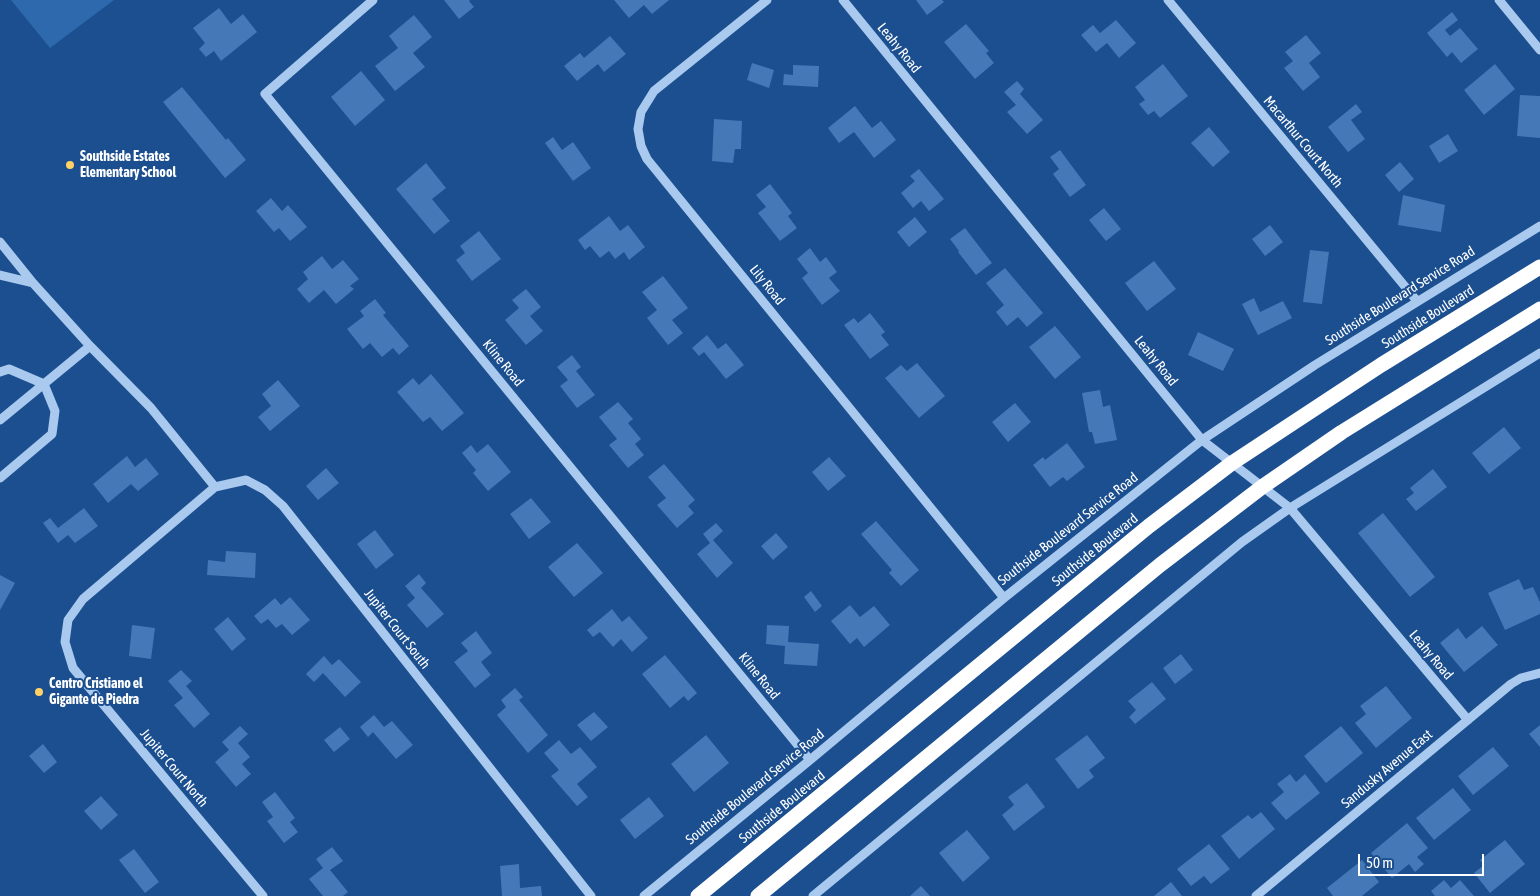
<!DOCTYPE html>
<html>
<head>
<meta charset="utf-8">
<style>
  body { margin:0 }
  #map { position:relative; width:1540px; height:896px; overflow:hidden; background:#1b4f8f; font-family:"Asap Condensed",sans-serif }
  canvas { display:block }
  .scale { position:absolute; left:1358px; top:854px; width:126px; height:22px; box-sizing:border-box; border:2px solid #fff; border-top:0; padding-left:6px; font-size:15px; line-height:18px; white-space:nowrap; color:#fff; -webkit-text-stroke:4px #1b4f8f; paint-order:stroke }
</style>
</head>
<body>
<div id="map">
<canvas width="1540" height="896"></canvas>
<div class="scale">50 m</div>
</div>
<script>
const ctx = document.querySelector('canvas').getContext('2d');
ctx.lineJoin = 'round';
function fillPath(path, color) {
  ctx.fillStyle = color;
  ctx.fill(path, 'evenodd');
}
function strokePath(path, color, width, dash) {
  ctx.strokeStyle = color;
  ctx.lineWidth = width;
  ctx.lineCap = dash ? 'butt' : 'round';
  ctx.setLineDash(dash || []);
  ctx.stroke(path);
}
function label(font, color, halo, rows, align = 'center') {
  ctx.font = font + ' "Asap Condensed",sans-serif';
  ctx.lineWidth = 4;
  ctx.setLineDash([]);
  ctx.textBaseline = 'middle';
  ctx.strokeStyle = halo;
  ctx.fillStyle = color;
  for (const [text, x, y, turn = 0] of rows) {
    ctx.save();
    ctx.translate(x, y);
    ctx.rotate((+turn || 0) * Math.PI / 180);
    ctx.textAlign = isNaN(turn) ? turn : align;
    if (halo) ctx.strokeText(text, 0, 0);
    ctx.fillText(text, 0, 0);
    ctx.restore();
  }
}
const green = new Path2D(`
  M11 0H114L50 48Z`);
const building = new Path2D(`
  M444 0H470L469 1 474 7 459 19Z
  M614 0H669L652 14 644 5 629 18Z
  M916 0H942L944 2 927 15Z
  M219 8 231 24 243 14 257 32 221 61 214 51 206 57 199 49 205 43 193 28Z
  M1452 12 1458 20 1445 30 1450 36 1460 28 1478 49 1461 63 1452 52 1447 57 1427 33Z
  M414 15 432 37 413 53 425 67 395 91 375 66 398 48 389 36Z
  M1116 20 1136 43 1119 58 1107 43 1096 52 1081 35 1093 25 1100 33Z
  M966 24 989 51 986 53 994 63 975 79 944 42Z
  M1306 35 1321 53 1309 63 1320 77 1303 91 1284 68 1293 61 1285 52Z
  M610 36 626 54 604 72 598 64 577 81 564 66 580 53 584 58Z
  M752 63 774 70 769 88 747 80Z
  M1163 64 1188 96 1160 118 1154 111 1148 115 1139 104 1145 100 1135 87Z
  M1495 64 1515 89 1484 115 1464 90Z
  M793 65 819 66 818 87 783 85 784 74 793 75Z
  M361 71 385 100 355 126 331 97Z
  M1017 81 1024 89 1020 94 1043 120 1027 134 1007 112 1016 105 1004 92Z
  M182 87 226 140 228 138 246 160 225 178 163 102Z
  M1520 95 1540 96V138L1517 136Z
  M1356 104 1362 112 1351 120 1365 139 1348 152 1328 127Z
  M855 106 872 128 881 121 896 140 874 158 854 132 839 143 828 128Z
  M714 119 742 121 741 149H735L733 163 712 161Z
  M1209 127 1230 152 1213 167 1191 143Z
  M1448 134 1458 151 1439 163 1429 146Z
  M553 137 562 150 573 142 591 168 573 181 545 143Z
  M1060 150 1086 185 1070 197 1053 174 1059 169 1050 157Z
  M1400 162 1414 179 1399 192 1385 175Z
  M426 163 446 188 432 199 450 221 434 234 396 189Z
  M919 169 944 199 929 211 921 201 913 208 901 193 915 181 910 176Z
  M770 184 792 213 788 216 797 228 780 241 758 213 766 207 756 195Z
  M1403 195 1445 205 1441 232 1398 225Z
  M271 198 282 211 288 205 307 227 290 241 279 228 274 232 256 211Z
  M1104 208 1121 229 1106 241 1089 220Z
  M609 216 620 231 628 225 645 247 629 260 624 252 615 259 609 251 600 258 590 246 585 250 578 240Z
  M915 217 927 232 909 247 897 232Z
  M1270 225 1283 242 1265 256 1252 239Z
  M965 228 992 263 976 275 958 252 959 251 950 239Z
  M479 231 501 259 472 281 456 260 465 253 460 246Z
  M810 248 820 262 826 257 837 272 829 278 840 291 822 305 802 278 808 273 797 259Z
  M1310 250 1329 252 1322 304 1303 302Z
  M322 256 332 269 343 260 359 279 350 286 354 289 336 304 324 290 309 303 297 289 308 279 303 272Z
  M1154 261 1176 289 1147 311 1125 283Z
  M1005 268 1043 313 1027 327 1018 317 1007 326 996 312 1004 305 986 283Z
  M663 276 688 308 672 320 683 333 668 345 647 318 657 310 642 292Z
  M526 289 541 307 530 316 543 331 526 345 505 320 519 308 512 300Z
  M1254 298 1260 312 1283 301 1292 318 1258 335 1242 304Z
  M375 299 386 313 383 315 409 346 399 355 393 348 382 357 370 343 363 349 347 329 364 316 360 311Z
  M870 313 885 332 881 335 889 345 870 359 844 325 854 318 858 323Z
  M1055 326 1081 357 1055 379 1029 347Z
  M1198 332 1234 349 1223 371 1188 355Z
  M707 335 718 349 726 343 744 365 726 379 704 352 699 356 692 348Z
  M572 355 581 367 576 371 595 395 577 408 560 386 568 380 557 367Z
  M917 363 945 396 919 418 885 378 901 365 907 371Z
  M431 374 464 413 442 431 430 417 423 422 397 392 413 378 419 385Z
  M278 380 300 406 270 431 258 417 271 406 262 394Z
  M1100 390 1103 407 1110 405 1117 440 1095 444 1092 432H1089L1082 393Z
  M618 402 633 419 628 423 641 439 635 444 644 455 628 468 609 445 617 439 599 417Z
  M1015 403 1031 422 1008 442 992 422Z
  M1504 427 1521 448 1489 474 1472 453Z
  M1067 443 1085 467 1067 481 1063 477 1050 487 1033 465 1043 457 1045 460Z
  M488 444 511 472 488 491 473 473 476 470 462 453 471 445 477 453Z
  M127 456 135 467 146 458 159 474 138 491 131 484 108 503 93 484Z
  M829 457 846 476 828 491 812 472Z
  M664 464 695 500 688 506 694 513 677 528 657 505 666 498 648 477Z
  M326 468 339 483 318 500 306 486Z
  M1433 469 1447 487 1416 511 1406 499 1414 493 1410 488Z
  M531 498 551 522 529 539 510 514Z
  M84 508 98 526 75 543 68 535 58 543 43 523 50 518 58 528Z
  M1383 513 1435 577 1410 597 1358 533Z
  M876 521 919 570 901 586 889 573 892 570 861 534Z
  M716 523 723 531 713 540 733 563 717 578 697 554 710 543 703 534Z
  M375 530 394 555 376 569 357 544Z
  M776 533 788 547 773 560 761 546Z
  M577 543 603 573 574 597 548 567Z
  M226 551 256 553 255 578 207 575 208 560 225 562Z
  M419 574 426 583 421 588 444 614 427 628 407 605 415 598 405 586Z
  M0 575 15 583 0 610Z
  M1519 579 1524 590 1533 587 1540 602V614L1505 630 1488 593Z
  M811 591 822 606 815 612 804 597Z
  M290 597 310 620 292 635 282 624 276 628 268 619 261 624 254 616 275 598 281 605Z
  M850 605 860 617 874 606 890 625 864 647 857 638 850 644 831 621Z
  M612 609 622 622 629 616 648 638 632 652 621 639 613 647 600 632 593 637 587 630Z
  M228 617 246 639 232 651 214 629Z
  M132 625 155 628 151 659 129 656Z
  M767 625 789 626 788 642 819 644 817 666 784 664 785 646 766 644Z
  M1482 626 1498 645 1464 672 1440 643 1458 628 1466 639Z
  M476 631 492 653 481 662 491 675 475 688 454 662 468 651 461 643Z
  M1181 654 1193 670 1175 684 1163 668Z
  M665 655 697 693 688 701 684 696 670 708 642 674Z
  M324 656 332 665 339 659 361 682 345 697 323 673 314 682 306 674Z
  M181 670 192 681 186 686 210 714 194 728 174 705 183 698 168 681Z
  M1152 682 1166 699 1135 724 1129 717 1136 710 1128 701Z
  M1386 686 1412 718 1376 748 1355 723 1366 714 1360 706Z
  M515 688 523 697 519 700 548 735 528 753 497 715 506 707 501 700Z
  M594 712 608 727 591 741 577 725Z
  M374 715 384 727 392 721 413 745 396 759 373 732 368 737 360 727Z
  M1540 725V747L1529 734Z
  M240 726 248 734 238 743 250 757 242 764 251 774 236 787 215 762 229 750 222 742Z
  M1341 726 1363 753 1326 783 1304 756Z
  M340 727 350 739 334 752 324 740Z
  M706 735 729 763 694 792 671 764Z
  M1087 735 1105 758 1089 770 1094 777 1078 789 1055 759Z
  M559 740 571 754 580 747 597 767 577 784 588 797 577 806 551 776 559 770 544 753Z
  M43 744 57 762 44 773 29 756Z
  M1493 747 1509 766 1473 795 1458 776Z
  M1290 774 1296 782 1305 774 1320 793 1286 820 1271 803 1284 792 1277 784Z
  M1027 783 1045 807 1014 831 1002 815 1014 805 1008 797Z
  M1453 788 1471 810 1434 840 1416 818Z
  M275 792 295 818 290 822 298 832 284 843 267 821 273 817 262 802Z
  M101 796 118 815 101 830 84 811Z
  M649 797 664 816 635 839 620 820Z
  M1261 812 1275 829 1239 859 1221 836 1248 815 1252 819Z
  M1407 823 1428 848 1417 857 1424 864 1415 872 1409 864 1392 878 1371 853Z
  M967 830 990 858 963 882 939 853Z
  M1505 840 1525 864 1490 893 1474 873 1484 865 1480 860Z
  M1209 844 1230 869 1211 884 1204 876 1191 886 1177 869Z
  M332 847 343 861 330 870 348 892 343 896H323L309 879 323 868 316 859Z
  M134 849 159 882 145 893 119 860Z
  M1362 860 1379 882 1362 896H1333L1327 888Z
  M519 864 520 888 541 886 542 896H502L500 866Z
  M1444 880 1451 888 1460 880 1474 896H1435L1431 891Z
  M1171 882 1182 896H1154Z
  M921 886 930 896H910Z`);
const minor = new Path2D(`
  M373 0 265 94 810 760
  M767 0 654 91 641 112 638 129 641 146 647 159 1004 598
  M843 0 1202 440 1290 508 1468 720
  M1168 0 1417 301
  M1499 0 1540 50
  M0 242 33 283 90 346 151 408 215 487
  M0 275 33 283
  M0 372 9 369 44 384 55 411 52 434 0 478
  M0 420 90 346
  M263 896 73 668 65 642 68 620 83 599 215 487 246 480 265 490 283 506 591 896
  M644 896 810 760 1004 598 1202 440 1315 365 1540 226
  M813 896 1242 542 1290 508 1540 353
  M1256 896 1511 684 1521 678 1540 673`);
const highway = new Path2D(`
  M698 896 1149 526 1232 463 1381 365 1540 267
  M758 896 1160 565 1262 487 1342 432 1540 309`);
const markers = [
  [70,165,5,"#ffd166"],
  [39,692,5,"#ffd166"]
];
const streetNames = [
  ["Leahy Road",899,48,51],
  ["Macarthur Court North",1303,142,50],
  ["Lily Road",767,285,51],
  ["Southside Boulevard Service Road",1400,296,-32],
  ["Southside Boulevard",1428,317,-32],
  ["Leahy Road",1156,361,51],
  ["Kline Road",503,363,51],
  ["Southside Boulevard Service Road",1068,529,-38],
  ["Southside Boulevard",1095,550,-39],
  ["Jupiter Court South",397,629,52],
  ["Leahy Road",1431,655,50],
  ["Kline Road",759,676,51],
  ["Jupiter Court North",174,768,50],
  ["Sandusky Avenue East",1387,769,-40],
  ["Southside Boulevard Service Road",755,787,-39],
  ["Southside Boulevard",782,807,-39]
];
const poiNames = [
  ["Southside Estates",80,157],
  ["Elementary School",80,173],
  ["Centro Cristiano el",49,684],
  ["Gigante de Piedra",49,700]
];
fillPath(green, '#2e69ad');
fillPath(building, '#4478b7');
strokePath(minor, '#a9c9ee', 9);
strokePath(highway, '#fff', 15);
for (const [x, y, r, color] of markers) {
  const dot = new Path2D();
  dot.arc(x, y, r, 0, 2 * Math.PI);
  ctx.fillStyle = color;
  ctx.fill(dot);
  strokePath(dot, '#1b4f8f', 2);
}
label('14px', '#fff', '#1b4f8f', streetNames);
label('bold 14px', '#fff', '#1b4f8f', poiNames, 'left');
</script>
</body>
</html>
